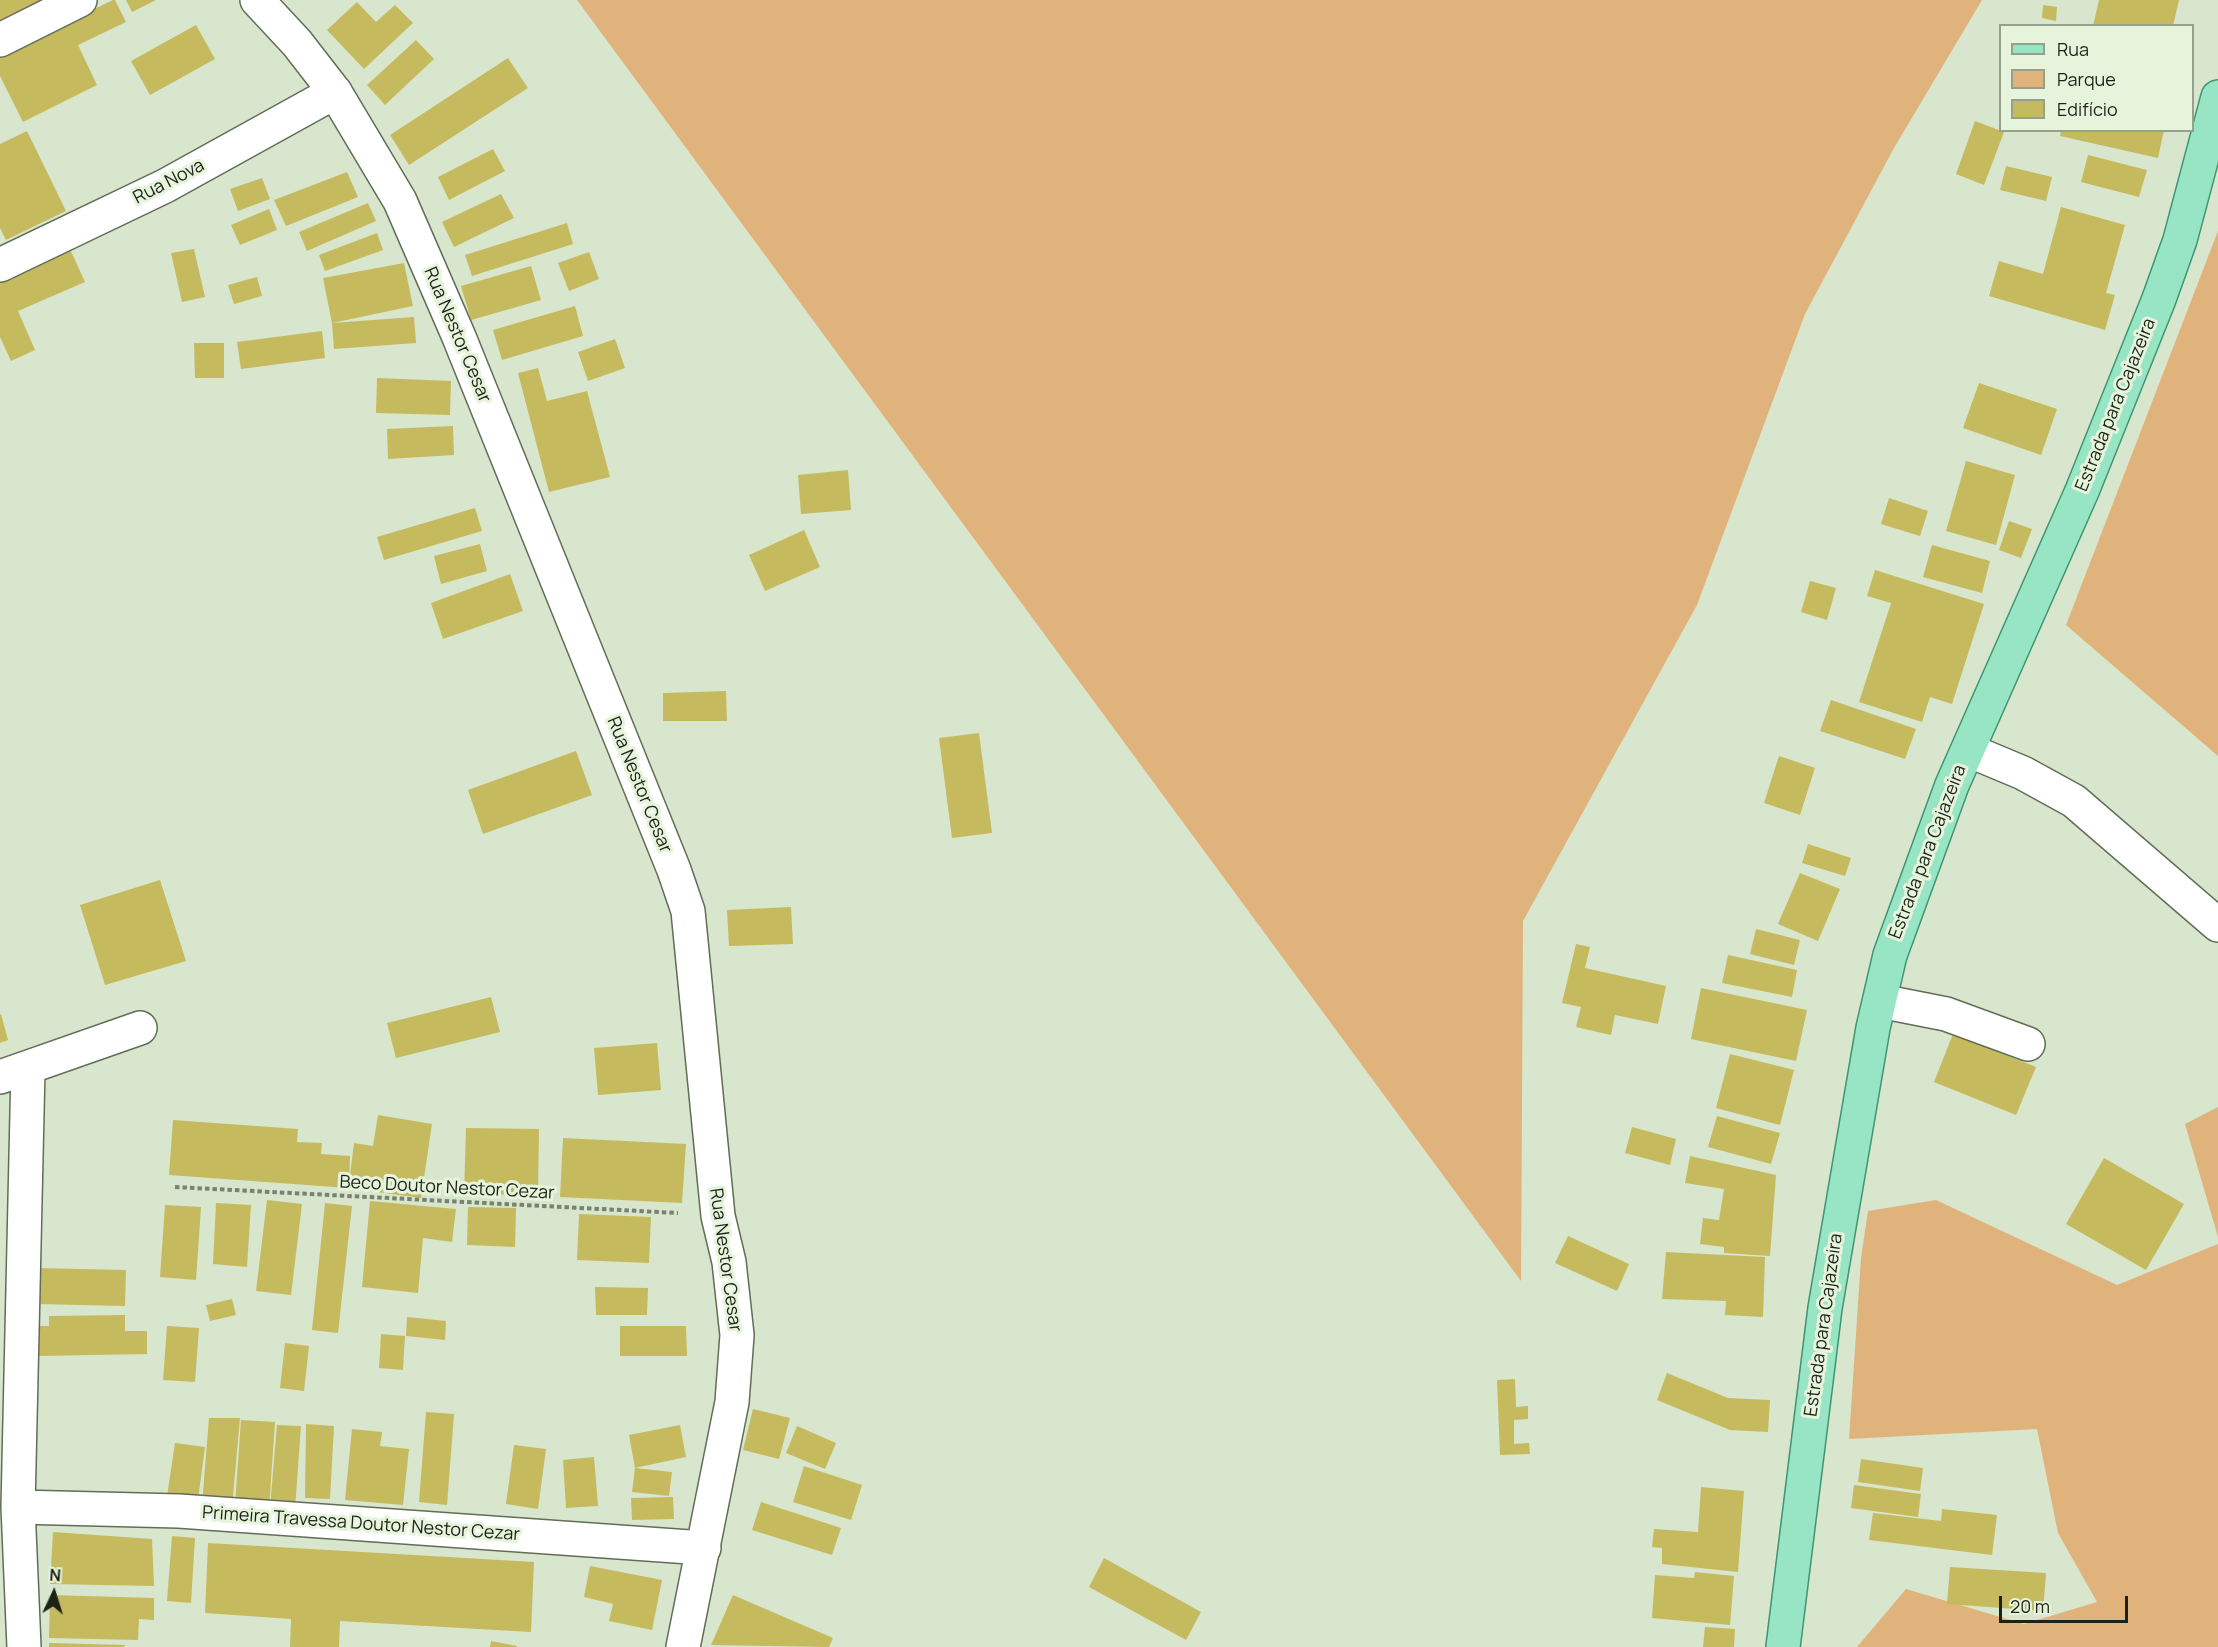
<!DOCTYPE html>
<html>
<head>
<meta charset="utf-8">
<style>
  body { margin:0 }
  #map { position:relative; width:2218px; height:1647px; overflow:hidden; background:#d8e6cd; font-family:Manrope,sans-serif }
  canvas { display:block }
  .legend { position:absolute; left:1999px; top:24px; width:195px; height:108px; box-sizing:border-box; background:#e5f4da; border:2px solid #95a08d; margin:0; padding:8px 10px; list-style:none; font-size:18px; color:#1d2219 }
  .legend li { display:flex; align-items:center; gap:12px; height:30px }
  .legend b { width:30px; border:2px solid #95a08d }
  .north { position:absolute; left:24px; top:1563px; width:60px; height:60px; -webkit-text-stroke:4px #e5f4da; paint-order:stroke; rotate:4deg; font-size:16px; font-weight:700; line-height:24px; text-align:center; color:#1d2219 }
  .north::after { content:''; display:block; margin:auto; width:21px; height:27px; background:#1d2219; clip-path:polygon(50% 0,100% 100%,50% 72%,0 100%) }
  .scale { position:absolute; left:1999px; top:1596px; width:129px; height:27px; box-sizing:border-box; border:3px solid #1d2219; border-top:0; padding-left:8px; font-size:18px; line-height:21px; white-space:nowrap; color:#1d2219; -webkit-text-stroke:4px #e5f4da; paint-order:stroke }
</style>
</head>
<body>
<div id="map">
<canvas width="2218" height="1647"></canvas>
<ul class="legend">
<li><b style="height:8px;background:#97e5c5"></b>Rua</li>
<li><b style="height:16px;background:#e1b37c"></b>Parque</li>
<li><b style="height:16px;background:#c6ba5f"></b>Edifício</li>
</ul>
<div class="north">N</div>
<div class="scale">20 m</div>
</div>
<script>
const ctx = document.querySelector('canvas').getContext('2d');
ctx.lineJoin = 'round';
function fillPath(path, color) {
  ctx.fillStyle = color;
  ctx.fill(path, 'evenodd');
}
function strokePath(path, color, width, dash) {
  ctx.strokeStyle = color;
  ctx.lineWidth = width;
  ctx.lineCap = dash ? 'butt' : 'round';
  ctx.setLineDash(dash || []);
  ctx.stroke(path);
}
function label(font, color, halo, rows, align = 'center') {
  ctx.font = font + ' Manrope,sans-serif';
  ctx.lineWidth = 6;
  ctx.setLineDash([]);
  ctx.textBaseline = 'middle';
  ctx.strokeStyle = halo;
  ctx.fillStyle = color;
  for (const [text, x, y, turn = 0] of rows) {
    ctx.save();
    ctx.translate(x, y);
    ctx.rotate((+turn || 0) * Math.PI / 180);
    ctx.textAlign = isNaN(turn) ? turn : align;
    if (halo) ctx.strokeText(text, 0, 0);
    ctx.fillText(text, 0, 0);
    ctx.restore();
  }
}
const green = new Path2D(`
  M577 0H1982L1894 148 1805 314 1697 605 1523 921 1521 1281Z
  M2218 231V756L2066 625Z
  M2218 1107V1237L2185 1124Z
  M1936 1200 2117 1285 2218 1244V1647H1857L1906 1589 2024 1624 2097 1602 2058 1533 2037 1429 1849 1439 1861 1258 1868 1211Z`);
const building = new Path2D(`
  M0 0H52L0 24Z
  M113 0H115L126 22 78 45 97 85 23 122 0 76V55Z
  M126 0H156L132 12Z
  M2099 0H2179L2173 26H2093Z
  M357 2 376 22 395 5 413 23 364 69 327 30Z
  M2043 5 2057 7 2056 21 2042 18Z
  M196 25 215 59 150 95 131 61Z
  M416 40 434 59 385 105 367 85Z
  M508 58 528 88 409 165 390 135Z
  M1975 121 2004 132 1984 185 1956 174Z
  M2061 130H2164L2158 158 2060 136Z
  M27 131 66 211 6 240 0 228V144Z
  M493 149 505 171 449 200 438 177Z
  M2088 155 2147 170 2139 197 2081 182Z
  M2006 166 2052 177 2046 201 2000 190Z
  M347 172 358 197 286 226 274 200Z
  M262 178 270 199 238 211 230 189Z
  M501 194 514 218 454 247 442 222Z
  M368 203 376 221 307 251 299 232Z
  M2061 207 2125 225 2106 293 2115 295 2105 330 1989 296 1999 261 2043 274Z
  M269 209 277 230 240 245 231 225Z
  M567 223 573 244 472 276 465 255Z
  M377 233 383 250 325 271 319 255Z
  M70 249 85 282 18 311 35 350 11 361 0 337V279Z
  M194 249 205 297 182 302 171 253Z
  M589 252 599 279 569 291 558 263Z
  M404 263 413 306 332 323 323 278Z
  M531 266 541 300 471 320 461 286Z
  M257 277 262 296 234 304 228 285Z
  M575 306 583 336 502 360 493 330Z
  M414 317 416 343 334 349 332 323Z
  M322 331 325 358 241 369 237 342Z
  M615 339 625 368 588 381 578 352Z
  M194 343H224V378H195Z
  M538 368 547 401 587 391 610 477 549 492 518 373Z
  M377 378 451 381 450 415 376 413Z
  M1979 383 2057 409 2041 455 1963 428Z
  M453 426 454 455 388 459 387 429Z
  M1966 461 2015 475 1996 545 1946 531Z
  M848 470 851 510 801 514 798 475Z
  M1889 498 1928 511 1920 536 1881 524Z
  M475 508 482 531 384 560 377 537Z
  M2009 521 2032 529 2021 558 1999 550Z
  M804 530 820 567 765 591 749 555Z
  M480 544 487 571 441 584 434 556Z
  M1932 545 1990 561 1982 593 1923 577Z
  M1875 570 1984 604 1952 704 1930 697 1922 722 1859 702 1891 603 1867 596Z
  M510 574 523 611 443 639 431 603Z
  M1810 581 1836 588 1827 620 1801 612Z
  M726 691 727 721H663V693Z
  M1831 700 1916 729 1905 759 1820 731Z
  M979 733 992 833 952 838 939 738Z
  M576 751 592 795 483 834 468 790Z
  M1779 756 1815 768 1800 815 1764 803Z
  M1808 844 1851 858 1845 876 1802 863Z
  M1800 873 1840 889 1818 941 1778 924Z
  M160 880 186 961 105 985 80 905Z
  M791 907 793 944 729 946 727 910Z
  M1756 929 1800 940 1794 965 1750 954Z
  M1576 944 1590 947 1585 968 1666 986 1658 1024 1615 1015 1611 1035 1576 1027 1581 1007 1562 1003Z
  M1728 955 1797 970 1792 997 1722 983Z
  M1701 988 1807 1010 1796 1061 1691 1039Z
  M491 997 500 1032 396 1058 387 1023Z
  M1 1014 8 1040 0 1043V1015Z
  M1953 1034 2036 1067 2016 1115 1934 1082Z
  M657 1043 661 1090 598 1095 594 1048Z
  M1730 1054 1794 1070 1780 1125 1716 1108Z
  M378 1115 432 1124 421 1198 348 1188 169 1175 173 1120 298 1129 297 1142 322 1143 321 1154 350 1156 349 1183 354 1143 373 1146Z
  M1717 1116 1780 1133 1771 1164 1708 1147Z
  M1632 1127 1676 1139 1670 1165 1625 1153Z
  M466 1128 539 1129 538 1195 464 1194Z
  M563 1138 686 1144 682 1203 560 1197Z
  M1690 1156 1776 1175 1770 1256 1724 1253V1247L1700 1244 1703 1218 1719 1220 1724 1189 1685 1183Z
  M2104 1158 2184 1204 2146 1270 2066 1224Z
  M267 1200 302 1204 291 1295 256 1291Z
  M370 1201 456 1209 452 1242 423 1238 418 1293 362 1287Z
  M216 1203 251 1205 247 1267 213 1264Z
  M325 1203 352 1206 338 1333 312 1330Z
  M165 1205 201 1207 196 1280 160 1277Z
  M468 1207 516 1208 515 1247 467 1245Z
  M579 1214 651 1217 649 1263 577 1260Z
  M1568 1236 1629 1264 1617 1291 1555 1263Z
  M1666 1252 1765 1257 1763 1317 1725 1315 1726 1301 1662 1299Z
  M37 1268 126 1270 125 1306 36 1304Z
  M595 1287 648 1288 647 1315H596Z
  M232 1299 236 1315 210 1321 206 1305Z
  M125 1315V1331H147V1354L38 1356V1326H49V1316Z
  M407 1317 446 1321 445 1340 406 1336Z
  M167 1326 199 1328 195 1382 163 1380Z
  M620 1326H686L687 1356H620Z
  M381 1334 405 1336 403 1370 379 1368Z
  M285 1343 309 1346 304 1391 280 1388Z
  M1667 1373 1728 1398 1770 1400 1768 1432 1730 1430 1657 1400Z
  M1515 1379 1516 1407 1528 1406V1419L1514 1420V1444L1529 1443 1530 1454 1500 1455 1497 1380Z
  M753 1409 790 1418 779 1459 743 1450Z
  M426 1412 454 1414 447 1505 419 1502Z
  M209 1418H240L232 1507 202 1505Z
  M241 1420 275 1422 269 1508 235 1505Z
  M306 1424 334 1426 330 1499 305 1498Z
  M277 1425 301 1426 295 1509 270 1507Z
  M680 1425 686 1457 635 1468 672 1472 669 1496 632 1492 635 1468 629 1435Z
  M797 1426 836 1443 825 1469 786 1453Z
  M352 1429 382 1432 380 1446 409 1449 403 1505 345 1500Z
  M175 1443 205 1447 197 1507 166 1503Z
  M514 1445 546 1449 538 1509 506 1504Z
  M594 1457 598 1506 566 1508 563 1460Z
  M1861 1459 1923 1468 1920 1491 1858 1482Z
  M804 1466 862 1485 851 1520 793 1502Z
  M1854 1485 1921 1494 1918 1517 1851 1508Z
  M1701 1487 1744 1491 1738 1572 1662 1564V1548L1652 1547 1654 1529 1698 1532Z
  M673 1497 674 1519 632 1520 631 1498Z
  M761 1502 841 1528 832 1555 752 1530Z
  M1942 1509 1997 1515 1992 1555 1869 1540 1873 1513 1941 1521Z
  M53 1532 152 1539 154 1586 50 1584Z
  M172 1536 195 1538 191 1603 167 1601Z
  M208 1543 534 1562 531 1632 340 1621 339 1647H290L291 1619 205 1613Z
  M1104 1558 1201 1612 1186 1640 1089 1587Z
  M590 1566 662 1580 652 1630 609 1621 613 1604 584 1597Z
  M1950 1567 2046 1573 2043 1611 1947 1604Z
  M1695 1572 1734 1576 1730 1625 1652 1618 1655 1575 1694 1578Z
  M50 1595 154 1598V1620L139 1619 138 1640 49 1638Z
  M733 1595 833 1638 829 1647 711 1645Z
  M1705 1627 1735 1629 1734 1647H1703Z
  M491 1641 517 1646V1647H490Z
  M49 1643 125 1645 124 1647H49Z`);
const path = new Path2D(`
  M175 1187 678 1213`);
const minor = new Path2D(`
  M0 40 80 0
  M0 265 165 186 335 92
  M1968 750 2023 773 2074 801 2218 925
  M1880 1001 1946 1014 2028 1044
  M0 1077 140 1028
  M18 1507 179 1511 704 1548
  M24 1647 18 1507 28 1069`);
const tertiary = new Path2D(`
  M257 0 297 43 335 92 400 201 459 337 674 870 688 911 718 1216 729 1262 737 1335 732 1402 683 1647`);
const primary = new Path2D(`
  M1783 1647 1825 1308 1873 1028 1890 955 1952 785 2082 491 2159 299 2180 240 2218 97`);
const streetNames = [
  ["Rua Nova",169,182,-27],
  ["Rua Nestor Cesar",457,335,67],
  ["Estrada para Cajazeira",2116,405,-68],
  ["Rua Nestor Cesar",639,785,68],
  ["Estrada para Cajazeira",1928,852,-69],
  ["Beco Doutor Nestor Cezar",447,1188,3],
  ["Rua Nestor Cesar",725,1260,82],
  ["Estrada para Cajazeira",1824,1325,-82],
  ["Primeira Travessa Doutor Nestor Cezar",361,1524,4]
];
fillPath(green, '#e1b37c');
fillPath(building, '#c6ba5f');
strokePath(minor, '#616d57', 36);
strokePath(tertiary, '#616d57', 36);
strokePath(primary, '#3f956f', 36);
strokePath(path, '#788271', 4, [4.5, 3]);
strokePath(minor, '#fff', 33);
strokePath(tertiary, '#fff', 33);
strokePath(primary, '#97e5c5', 33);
label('18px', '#1d2219', '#e5f4da', streetNames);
</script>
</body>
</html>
